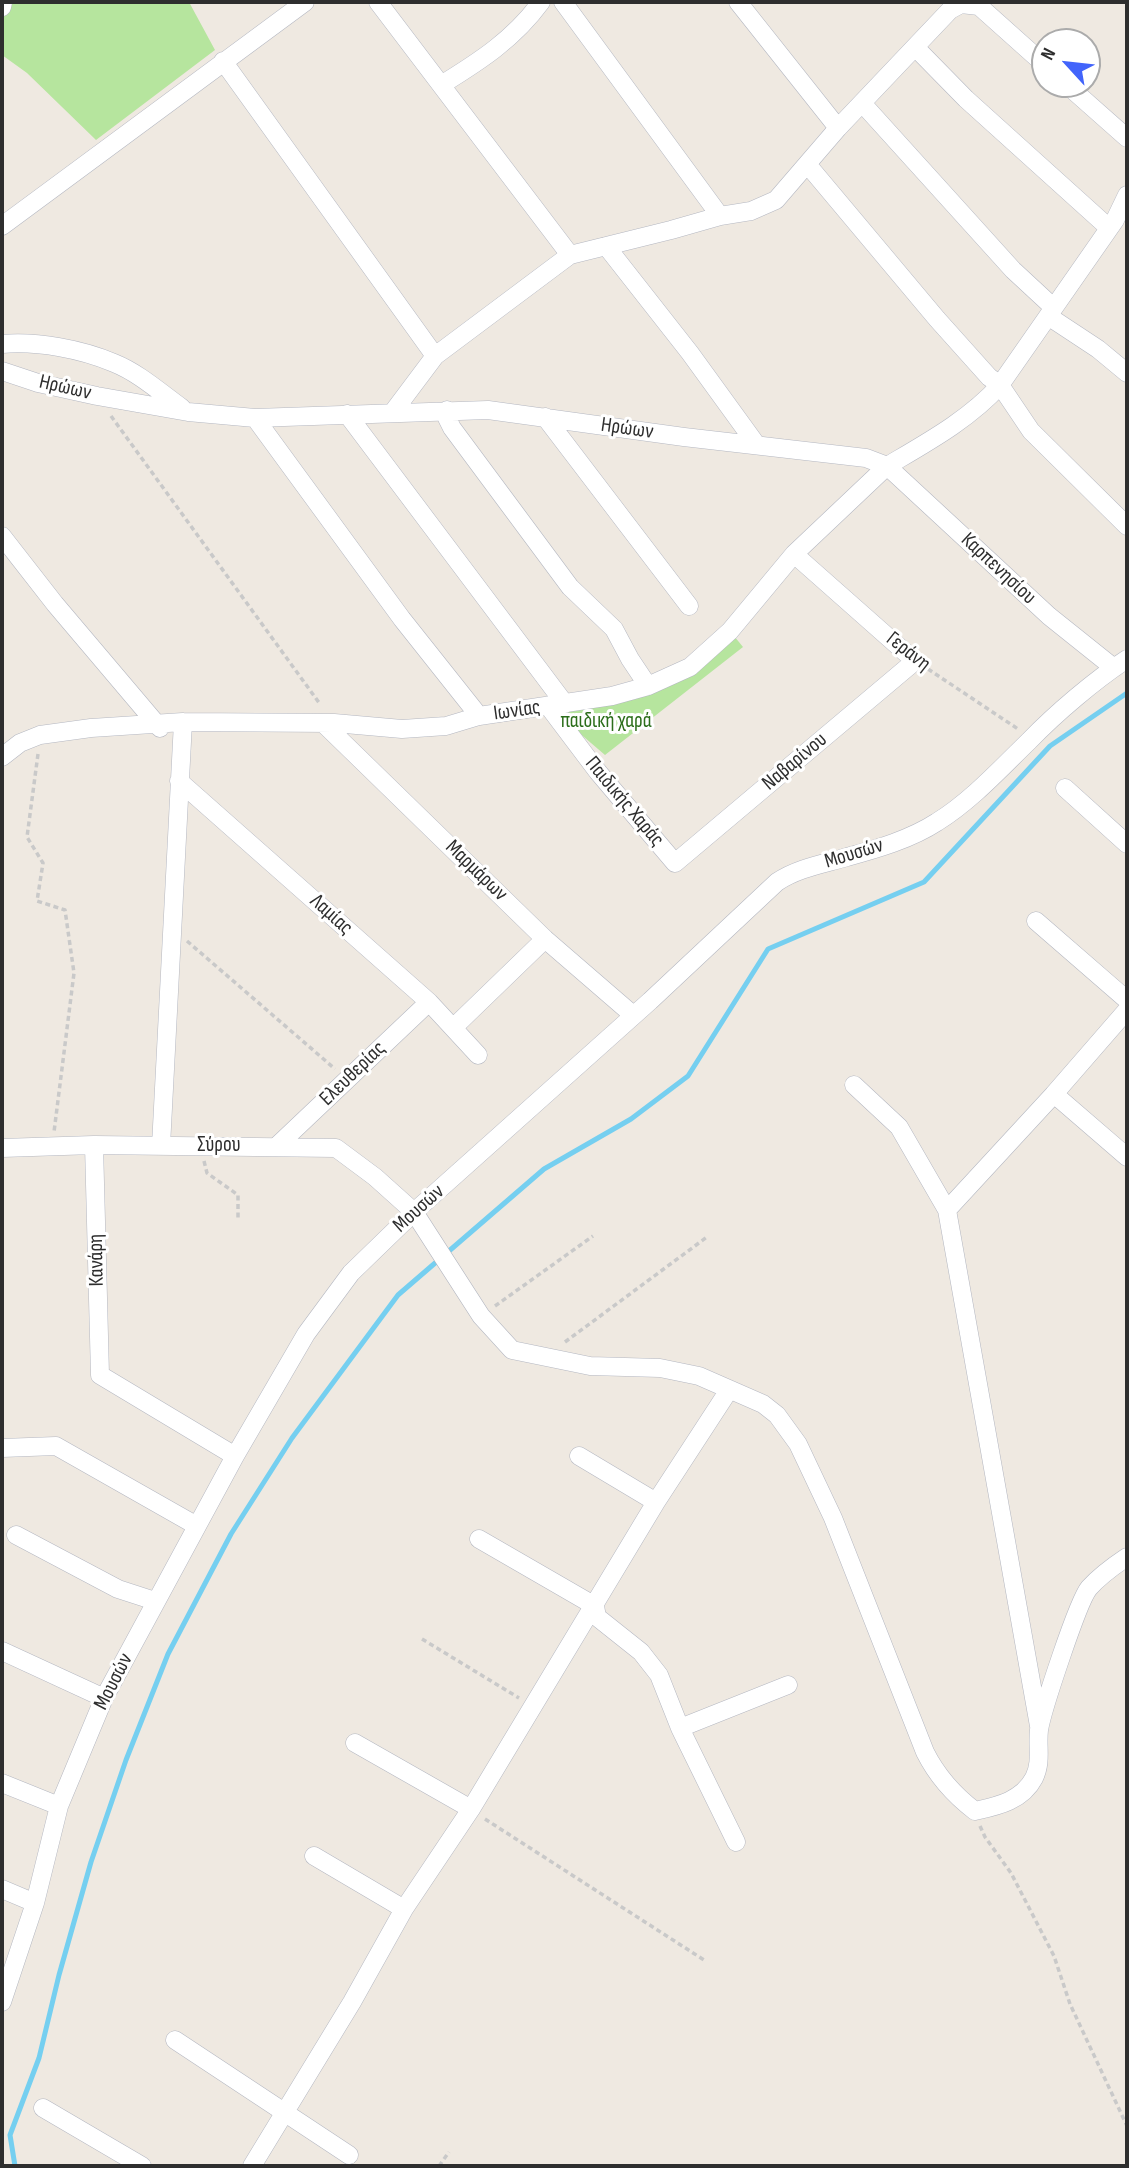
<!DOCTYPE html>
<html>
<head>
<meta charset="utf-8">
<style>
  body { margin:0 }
  #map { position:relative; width:1129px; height:2168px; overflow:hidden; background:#efe9e1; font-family:"Sofia Sans Condensed",sans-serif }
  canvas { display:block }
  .frame { position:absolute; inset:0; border:4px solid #2e2e2e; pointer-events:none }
  .north { position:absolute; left:1031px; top:28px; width:70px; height:70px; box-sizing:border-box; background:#fff; border:2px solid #ababab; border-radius:50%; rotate:297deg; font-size:19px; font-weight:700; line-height:28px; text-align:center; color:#2e2e2e }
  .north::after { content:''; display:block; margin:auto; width:24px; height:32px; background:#4264fb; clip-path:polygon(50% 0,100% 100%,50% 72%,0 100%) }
</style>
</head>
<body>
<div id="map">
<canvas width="1129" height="2168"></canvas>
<div class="frame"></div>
<div class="north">N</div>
</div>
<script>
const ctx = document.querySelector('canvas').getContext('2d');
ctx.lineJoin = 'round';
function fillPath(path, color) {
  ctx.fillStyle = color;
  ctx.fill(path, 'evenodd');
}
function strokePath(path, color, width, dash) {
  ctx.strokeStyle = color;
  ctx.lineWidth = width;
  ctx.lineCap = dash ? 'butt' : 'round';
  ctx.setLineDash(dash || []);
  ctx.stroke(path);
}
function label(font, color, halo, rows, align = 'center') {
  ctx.font = font + ' "Sofia Sans Condensed",sans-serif';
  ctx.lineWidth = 6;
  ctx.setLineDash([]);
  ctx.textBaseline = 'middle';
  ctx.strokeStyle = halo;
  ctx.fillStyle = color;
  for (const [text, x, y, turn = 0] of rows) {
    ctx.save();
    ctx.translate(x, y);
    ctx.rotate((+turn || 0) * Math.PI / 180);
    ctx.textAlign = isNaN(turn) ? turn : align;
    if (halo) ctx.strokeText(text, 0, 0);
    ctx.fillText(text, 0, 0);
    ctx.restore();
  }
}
const green = new Path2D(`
  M2 2H189L215 50 96 140 27 73 2 55Z
  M730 631 743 647 605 755 549 707 648 686Z`);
const stream = new Path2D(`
  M15 2166 10 2135 39 2058 59 1975 91 1862 126 1760 168 1654 231 1534 292 1438 398 1295 544 1169 631 1119 688 1076 768 949 924 882 1050 746 1127 693`);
const path = new Path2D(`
  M111 416 320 704
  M928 669 1018 729
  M38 754 27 837 43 863 37 901 65 910 74 973 54 1132
  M187 941 335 1069
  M204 1161 207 1173 238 1195V1221
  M495 1306 593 1236
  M565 1342 707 1237
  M422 1639 519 1698
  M485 1819 704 1960
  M980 1826 985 1837 1011 1873 1054 1956 1070 2004 1127 2126
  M439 2166 449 2152`);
const minor = new Path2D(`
  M378 2 570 255
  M563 2 720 216
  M738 2 838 128
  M2 7 3 2
  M915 47 966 99 1109 228
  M223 61 435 356
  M1066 84 1127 138
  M441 85C480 61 514 39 541 2
  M862 103 1013 270 1054 308
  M807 164 937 319 989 377 1000 385 1031 431 1127 526
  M2 226 305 2
  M606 246 690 353 756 444
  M1048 316 1098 349 1127 373
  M2 344C38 341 81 349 114 363 139 373 161 393 182 408
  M2 371 38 383 97 396 188 412 255 418 488 410 684 437 866 458 887 466C926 443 970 419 1000 385L1115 220 1127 195
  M447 410V418L452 428 570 587 614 629 630 659 648 686
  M393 412 435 356 570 255 671 230 720 216 751 211 776 200 838 128 950 10 961 4 979 6 1045 65
  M347 414 565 704
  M545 417 689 606
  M255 418 402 619 479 716
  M2 536 55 604 160 728
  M549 707 598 772 675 863 915 661 794 554
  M323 723 545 939 633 1015
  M2 757 20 743 40 735 91 728 183 722 334 723 402 729 446 726 479 716 612 696 648 686 690 667 730 631 794 554 887 466 1049 616 1114 668
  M179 781 429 1002 478 1055
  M1065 788 1127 844
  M1036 921 1127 1000
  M454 1027 545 939
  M854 1085 899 1127 947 1210 1039 1726
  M1054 1094 1127 1157
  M94 1145 100 1375 235 1456
  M161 1146 183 722
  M277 1146 429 1002
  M2 1148 94 1145 336 1148 375 1177 414 1212 481 1316 512 1350 590 1366 660 1368 699 1376 763 1404 777 1415 798 1444 833 1518 925 1752C936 1774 954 1795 975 1811 997 1806 1022 1801 1034 1778 1042 1762 1037 1747 1039 1730 1042 1711 1078 1601 1089 1588 1099 1577 1115 1565 1127 1557
  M947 1210 1054 1094 1127 1010
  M2 1448 56 1446 197 1526
  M579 1456 656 1502
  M16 1535 118 1589 155 1601
  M479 1539 595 1606 597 1617 641 1652 659 1675 680 1728 736 1842
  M2 1651 104 1698
  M680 1728 788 1685
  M355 1743 471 1809
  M2 1783 59 1806
  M314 1856 404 1909
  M2 1889 35 1903
  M2 2002 35 1903 59 1806 104 1698 235 1456 306 1334 351 1273 414 1212 650 1001 777 882C798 868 823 864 847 857 877 849 911 839 937 822 971 801 1000 769 1029 741 1056 713 1095 680 1127 659
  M175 2040 349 2155
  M43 2108 142 2166
  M252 2166 352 2002 404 1909 471 1809 656 1502 729 1390`);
const streetNames = [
  ["Ηρώων",65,388,13],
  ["Ηρώων",627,429,8],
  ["Καρπενησίου",998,569,43],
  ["Γεράνη",908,652,38],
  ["Ιωνίας",517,711,-8],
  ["Ναβαρίνου",795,762,-40],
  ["Παιδικής Χαράς",624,802,50],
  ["Μουσών",854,854,-17],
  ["Μαρμάρων",476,871,44],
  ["Λαμίας",331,915,42],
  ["Ελευθερίας",353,1074,-44],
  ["Σύρου",219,1146],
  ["Μουσών",419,1209,-42],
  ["Κανάρη",97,1260,-91],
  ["Μουσών",114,1682,-63]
];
const parkNames = [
  ["παιδική χαρά",606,722]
];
fillPath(green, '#b6e59e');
strokePath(stream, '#75cff0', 5);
strokePath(minor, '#b4b7c1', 19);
strokePath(path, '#c9c9c9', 3.5, [5, 3.5]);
strokePath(minor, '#fff', 18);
label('21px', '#2e2e2e', '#fff', streetNames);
label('21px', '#2c6e1b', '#fff', parkNames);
</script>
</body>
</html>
